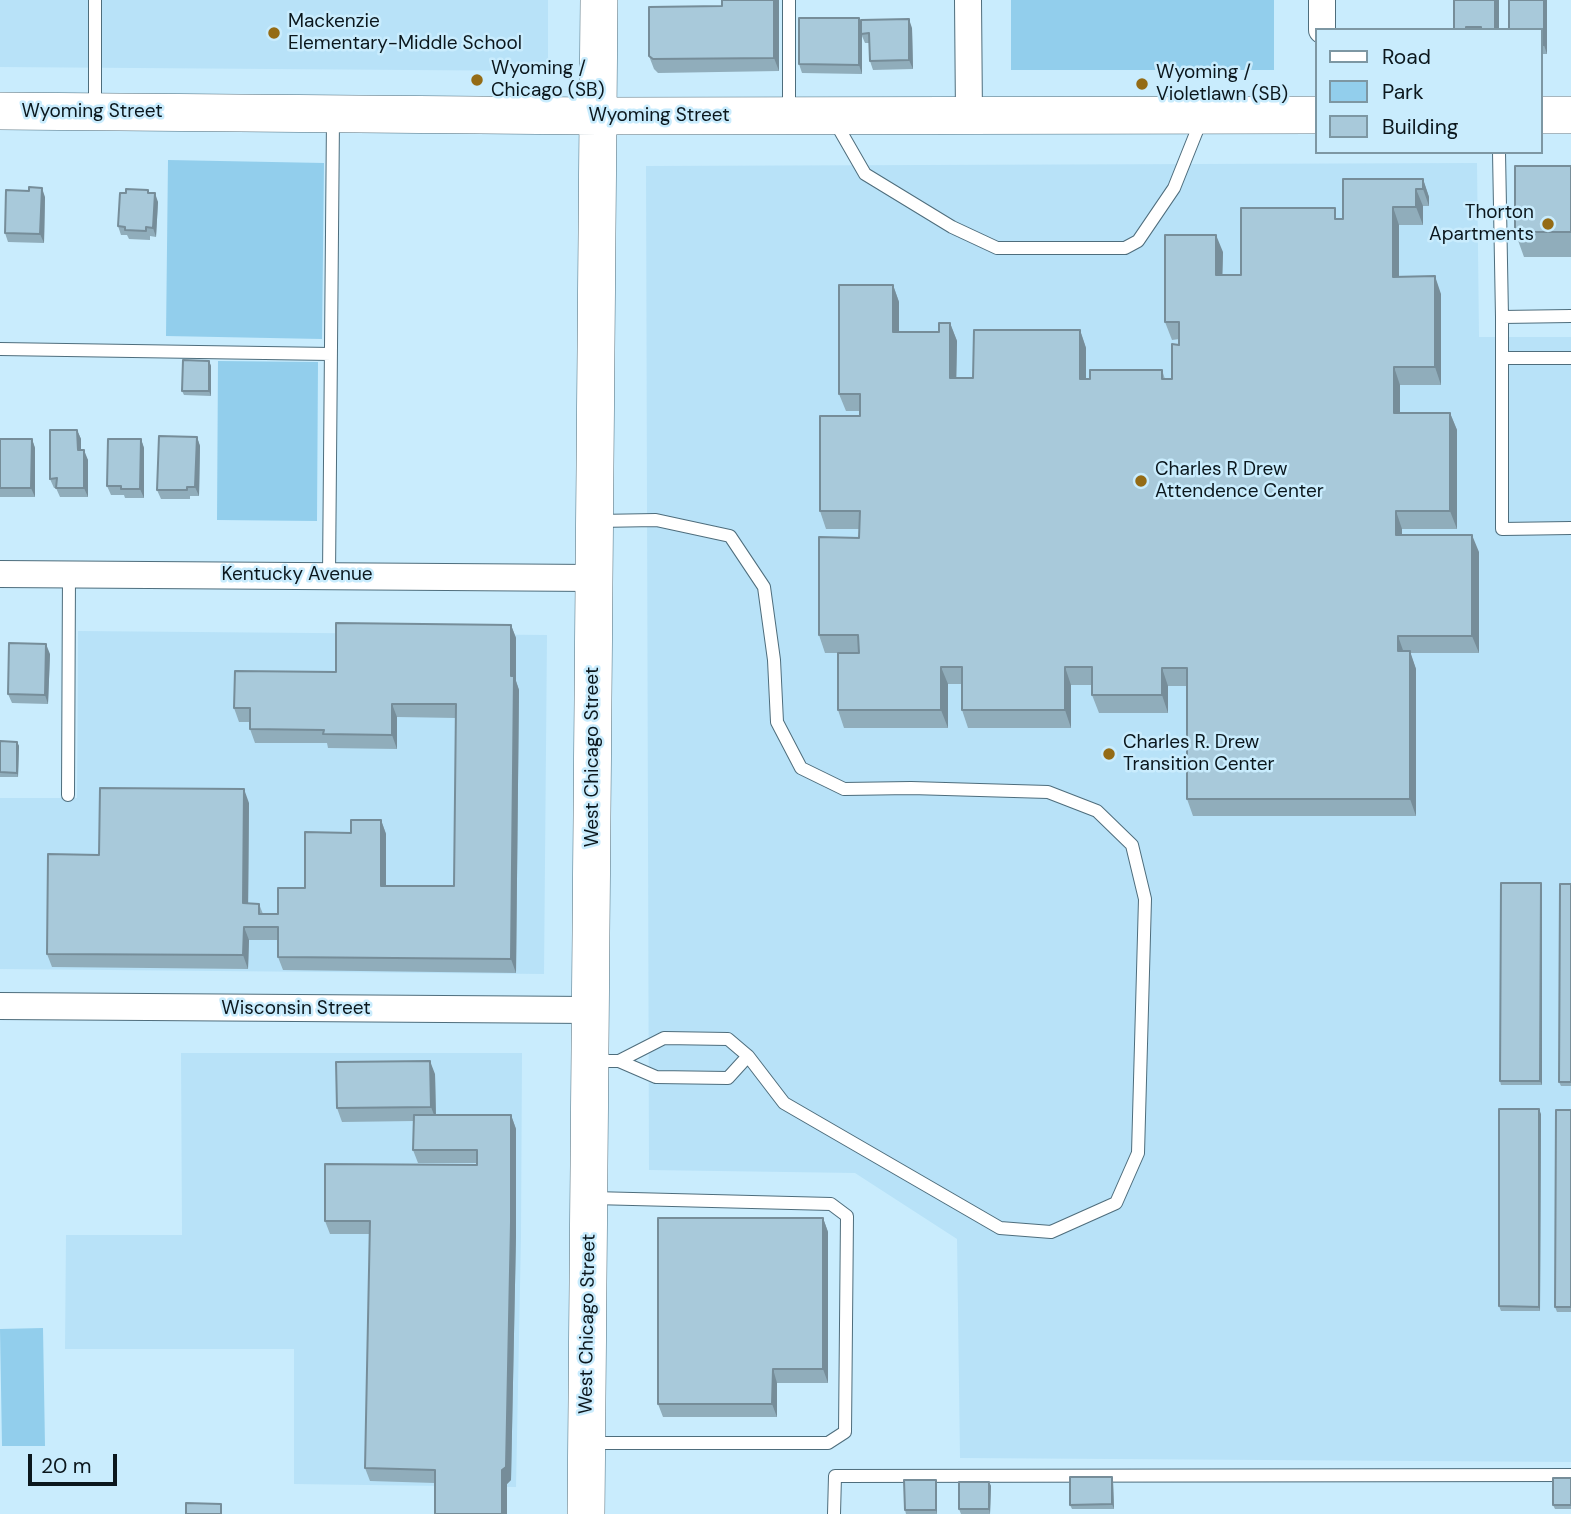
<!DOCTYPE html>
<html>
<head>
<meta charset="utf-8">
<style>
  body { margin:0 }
  #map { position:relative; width:1571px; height:1514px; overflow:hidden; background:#c9ecfd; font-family:"DM Sans",sans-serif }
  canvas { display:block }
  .legend { position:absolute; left:1315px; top:28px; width:228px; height:126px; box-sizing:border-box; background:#c9ecfd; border:2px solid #7d97a3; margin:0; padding:9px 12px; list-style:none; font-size:21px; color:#0b171d }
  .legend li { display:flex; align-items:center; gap:14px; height:35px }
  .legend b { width:35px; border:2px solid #7d97a3 }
  .scale { position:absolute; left:28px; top:1454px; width:89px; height:32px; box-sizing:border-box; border:4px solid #0b171d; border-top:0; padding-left:9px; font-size:21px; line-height:24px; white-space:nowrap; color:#0b171d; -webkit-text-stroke:5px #c9ecfd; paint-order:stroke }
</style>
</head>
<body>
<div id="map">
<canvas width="1571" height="1514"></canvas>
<ul class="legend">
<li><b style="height:9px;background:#fff"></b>Road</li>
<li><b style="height:19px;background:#92ceec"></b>Park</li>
<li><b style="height:19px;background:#a8c9da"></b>Building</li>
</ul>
<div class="scale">20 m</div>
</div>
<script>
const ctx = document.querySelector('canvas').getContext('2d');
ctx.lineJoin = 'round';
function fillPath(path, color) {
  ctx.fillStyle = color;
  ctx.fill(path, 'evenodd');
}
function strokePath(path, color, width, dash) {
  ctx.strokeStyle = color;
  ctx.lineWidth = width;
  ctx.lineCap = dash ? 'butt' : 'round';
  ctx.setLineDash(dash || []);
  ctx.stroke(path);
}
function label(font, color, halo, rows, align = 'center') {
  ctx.font = font + ' "DM Sans",sans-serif';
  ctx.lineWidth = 5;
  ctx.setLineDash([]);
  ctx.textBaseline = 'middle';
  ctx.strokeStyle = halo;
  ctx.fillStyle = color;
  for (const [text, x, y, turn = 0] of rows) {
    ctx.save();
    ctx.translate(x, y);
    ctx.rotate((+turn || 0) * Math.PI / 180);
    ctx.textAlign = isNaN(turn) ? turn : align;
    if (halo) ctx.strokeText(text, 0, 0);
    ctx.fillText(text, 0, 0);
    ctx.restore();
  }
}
const built = new Path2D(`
  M0 0H548V71L0 67Z
  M1477 163 1479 337H1571V1462L960 1458 957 1239 855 1173 649 1170 646 166Z
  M78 631 547 635 544 974 0 969V798H77Z
  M181 1053H522L521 1236 516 1487 294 1484V1349H65L66 1235H182Z`);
const green = new Path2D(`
  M1011 0H1274V70H1011Z
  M168 160 324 163 322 339 166 336Z
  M218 361 318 362 317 521 217 520Z
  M43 1328 45 1446H2L0 1329Z`);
const lane = new Path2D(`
  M789 0V112
  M95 108V0
  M834 120 865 174 952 227 997 248H1125L1138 241 1174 188 1202 118
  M1499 152 1502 317 1571 316
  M1502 317V529L1571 528
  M0 349 331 354
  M1502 358H1571
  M597 521 656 520 730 536 764 587 774 660 777 722 801 768 844 789 911 788 1048 792 1097 811 1132 845 1145 899 1138 1153 1116 1203 1051 1232 1000 1228 784 1103 748 1056
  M329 575 333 118
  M68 795 69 574
  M595 1061H619L656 1077 728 1078 748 1056 728 1039 664 1038 619 1061
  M591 1443H828L845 1432 847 1216 831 1204 593 1198
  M834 1514 835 1476 1571 1475`);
const street = new Path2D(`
  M968 0 969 116
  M1322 30V0
  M0 574 594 578
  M0 1006 591 1010`);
const secondary = new Path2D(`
  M0 111 598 116 1317 115
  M1541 115H1571
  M586 1514 599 0`);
const wall = new Path2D(`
  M779 0V71L658 73 654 69 649 56 722 6Z
  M1454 0H1499V30H1454Z
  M1547 0V54H1541V30Z
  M861 23 912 28 913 69 873 70 870 61 869 43H865L862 36V74L802 73 799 64Z
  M1571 166V257H1524L1515 232Z
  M1423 179 1429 197V206H1423V225H1399V277L1441 294V385H1400V413H1450L1457 430V529H1402V535L1479 552V653H1410L1416 669V816H1193L1187 799V686H1168V713H1099L1092 695V685H1071V728H968L962 710V684H948V728H844L838 710 859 653H825L819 635 859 538 860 529H826L820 511 860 416V411H846L839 394 893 285 899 302V332H939L950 323 957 341 956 378H973L1080 330 1086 348V379L1162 370 1165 379H1172L1179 345V339L1172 340 1165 322 1223 252 1222 275H1241L1339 219H1343Z
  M148 190 149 193 158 202 156 237 150 236V240L129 239 127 235H121L118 226 126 193Z
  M45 197 44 243 8 242 5 233Z
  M209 361 211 366V396L184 395 182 391Z
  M77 430 81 439V450L88 460V497H60L56 488H54L50 479Z
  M197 437 200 446 199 496H190V499H161L157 490Z
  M0 439H32L35 448V497H0Z
  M141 439 144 448V498H125L124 495H111L107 486Z
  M511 625 516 638V681L519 690 516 973 283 970 278 957V940H249L248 969 52 967 47 954 99 855 249 803 248 904H259L263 914H278L305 888 351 833 381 820 386 834V886H454L456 718 397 717V749L328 748 327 743H255L250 729V722H239L234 708 336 672Z
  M50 654 48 704 12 703 8 694Z
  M0 741 17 742 19 746 18 777H0Z
  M1571 884V1086H1561L1559 1082Z
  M1542 888V1085H1501L1500 1081Z
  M435 1074 436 1115H511L516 1129V1236L511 1480 507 1484V1514H435V1483L370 1481 365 1468 370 1234H330L325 1221 477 1165V1163H418L413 1150 414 1121 342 1122 337 1108Z
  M1571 1110V1312H1557L1555 1307Z
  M1541 1114 1540 1311H1501L1499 1306Z
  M823 1218 828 1232V1383H777V1417H663L658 1404Z
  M1571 1478V1509H1555L1553 1505Z
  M936 1480 937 1484V1514H906L905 1510Z
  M1113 1481 1114 1509H1072L1070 1505Z
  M989 1482 991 1486 990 1514H961L959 1509Z`);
const shadedWall = new Path2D(`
  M774 0H779V71L774 58Z
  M1495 0H1499V30H1495Z
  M1544 0H1547V54L1544 45Z
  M859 18 862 27V74L859 65Z
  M909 19 912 28 913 69 909 60Z
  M1423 179 1429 197V206L1423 189Z
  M42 188 45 197 44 243 40 234Z
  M1416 189 1423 206V225L1416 207Z
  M155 193 158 202 156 237 153 228Z
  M1393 207 1399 225V294L1393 277Z
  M1216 235 1223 252 1222 292 1216 275Z
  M1435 276 1441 294V385L1435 367Z
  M893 285 899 302V350L893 332Z
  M950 323 957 341 956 396 950 378Z
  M1080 330 1086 348V397L1080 379Z
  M209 361 211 366V396L209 391Z
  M1394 367 1400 385V430L1394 413Z
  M1450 413 1457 430V529L1450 511Z
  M77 430 81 439V459L78 450Z
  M197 437 200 446 199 496 195 487Z
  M32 439 35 448V497L31 488Z
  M141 439 144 448V498L140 489Z
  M84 450 88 460V497L84 488Z
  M1396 511 1402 529V552L1396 535Z
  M1472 535 1479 552V653L1472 636Z
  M511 625 516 638V681L519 690 516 973 511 959Z
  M1398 636 1404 653 1398 651Z
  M46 644 50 654 48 704 45 695Z
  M1410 651 1416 669V816L1410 799Z
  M941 667 948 684V728L941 710Z
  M1065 667 1071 685V728L1065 710Z
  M1162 668 1168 686V713L1162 695Z
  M392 704 397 717V749L392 735Z
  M17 742 19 746 18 777 17 773Z
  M244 789 249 803 248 917 243 903Z
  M381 820 386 834V899L381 886Z
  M1541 883 1542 888V1085L1540 1081Z
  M244 927 249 940 248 969 243 955Z
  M430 1061 435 1074 436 1120 431 1107Z
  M1539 1109 1541 1114 1540 1311 1539 1307Z
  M511 1115 516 1129V1236L511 1480 507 1484V1514H502V1470Z
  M823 1218 828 1232V1383L823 1369Z
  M773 1369 777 1383V1417L772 1404Z
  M1112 1477 1113 1481 1114 1509 1112 1504Z
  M936 1480 937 1484V1514L936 1510Z
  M989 1482 991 1486 990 1514 989 1509Z`);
const building = new Path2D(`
  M722 0H774V58L653 59 649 56V7L722 6Z
  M1454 0H1495V30H1481V27H1466V30H1454Z
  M1509 0H1544V45H1541V30H1509Z
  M799 18H859V65L799 64Z
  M909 19V60L870 61 869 33 861 34V20Z
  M1515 166H1571V232H1515Z
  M1343 179H1423V189H1416V207H1393V277L1435 276V367H1394V413H1450V511H1396V535H1472V636H1398V651H1410V799H1187V668H1162V695H1092V667H1065V710H962V667H941V710H838V653H859L858 635H819V537L859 538 860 511H820V416H860V394H839V285H893V332H939V323H950V378H973L974 330H1080V379H1090V370H1162V379H1172V344L1179 345V322H1165V235H1216V275H1241V208H1335V219H1343Z
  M29 187 42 188 40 234 5 233 6 190 29 191Z
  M126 189 148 190V193H155L153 228 146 227V231L125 230V227L118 226 120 193H126Z
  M183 360 209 361V391H182Z
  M50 430H77L78 450H84V488H56L57 478 50 479Z
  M159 436 197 437 195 487H187V490H157Z
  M0 439H32L31 488H0Z
  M108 439H141L140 489H121V486H107Z
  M336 623 511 625V676H514L511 959 278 957V927H244L243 955 47 954 48 854 99 855 100 788 244 789 243 903 259 904V914H278V888H305V832L351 833V820H381V886H454L456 704H392V735L323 734 324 730 250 729V708H234L235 671 336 672Z
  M9 643 46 644 45 695 8 694Z
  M0 741 17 742V773L0 772Z
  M1501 883H1541L1540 1081H1500Z
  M1560 884H1571V1082H1559Z
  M430 1061 431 1107 337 1108 336 1062Z
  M1499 1109H1539V1307L1499 1306Z
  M1556 1110H1571V1307H1555Z
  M414 1115H511V1222L506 1467 502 1470V1514H435V1470L365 1468 370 1221H325V1164L477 1165V1150H413Z
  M658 1218H823V1369H773L772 1404H658Z
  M1070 1477H1112V1504L1070 1505Z
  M1553 1478H1571V1505H1553Z
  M904 1480H936V1510H905Z
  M959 1482H989V1509H959Z
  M186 1503 221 1504V1514H186Z`);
const markers = [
  [274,33,7,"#946b15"],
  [477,80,7,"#946b15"],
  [1142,84,7,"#946b15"],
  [1548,224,7,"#946b15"],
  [1141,481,7,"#946b15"],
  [1109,754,7,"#946b15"]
];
const poiNames = [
  ["Mackenzie",288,22],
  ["Elementary-Middle School",288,44],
  ["Wyoming /",491,69],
  ["Chicago (SB)",491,91],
  ["Wyoming /",1156,73],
  ["Violetlawn (SB)",1156,95],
  ["Thorton",1534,213,"right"],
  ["Apartments",1534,235,"right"],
  ["Charles R Drew",1155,470],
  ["Attendence Center",1155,492],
  ["Charles R. Drew",1123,743],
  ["Transition Center",1123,765]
];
const streetNames = [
  ["Wyoming Street",92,112],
  ["Wyoming Street",659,116],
  ["Kentucky Avenue",297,575],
  ["West Chicago Street",593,757,-90],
  ["Wisconsin Street",296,1009],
  ["West Chicago Street",588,1324,-89]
];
fillPath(built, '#b8e2f8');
fillPath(green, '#92ceec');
strokePath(lane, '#4e6d7c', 14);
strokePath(street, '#4e6d7c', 28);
strokePath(secondary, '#4e6d7c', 38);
strokePath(lane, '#fff', 12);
strokePath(street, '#fff', 26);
strokePath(secondary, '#fff', 37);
fillPath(wall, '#90adbb');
fillPath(shadedWall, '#768d99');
fillPath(building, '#a8c9da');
strokePath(building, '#768d99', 2);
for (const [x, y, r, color] of markers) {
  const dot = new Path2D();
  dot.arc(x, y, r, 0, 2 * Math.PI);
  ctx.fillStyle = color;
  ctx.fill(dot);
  strokePath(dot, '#c9ecfd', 2.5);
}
label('19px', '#0b171d', '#c9ecfd', poiNames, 'left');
label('19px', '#0b171d', '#c9ecfd', streetNames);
</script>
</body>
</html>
